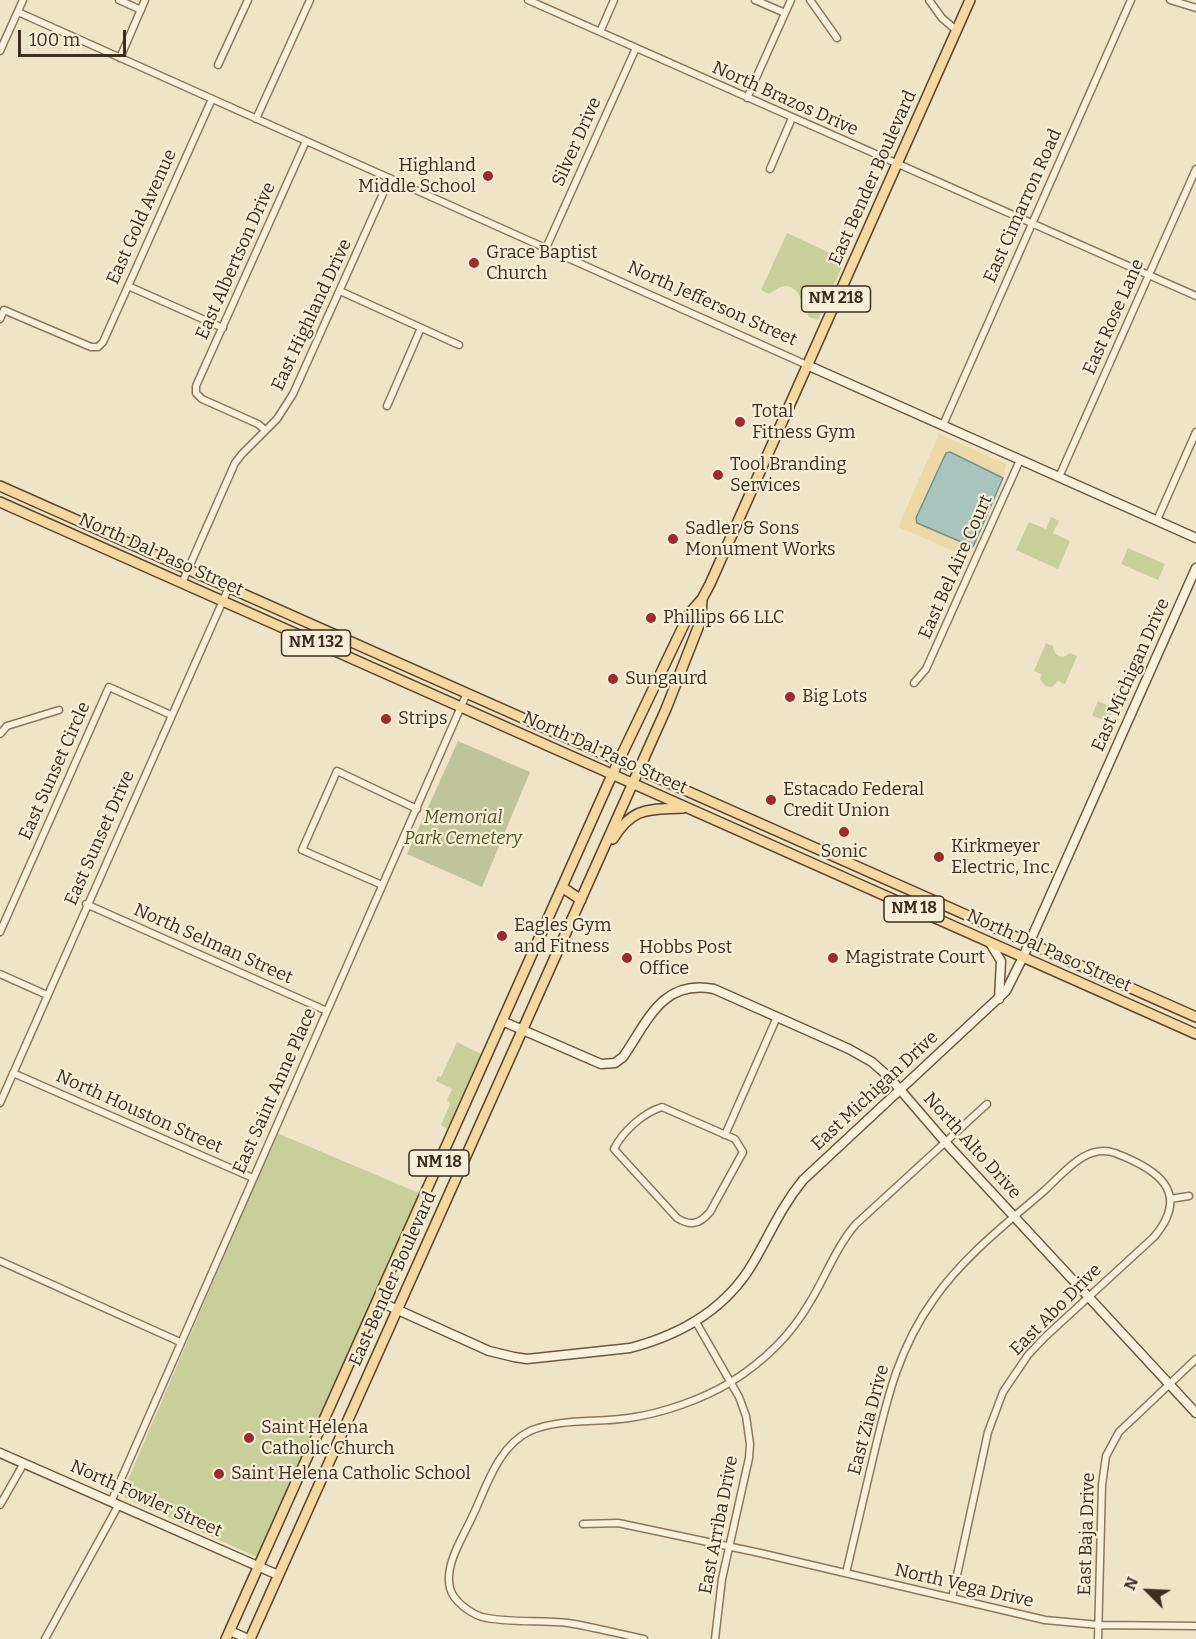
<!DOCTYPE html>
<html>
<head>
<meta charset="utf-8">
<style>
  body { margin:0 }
  #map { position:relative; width:1196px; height:1639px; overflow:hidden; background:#f0e4c8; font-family:Bitter,serif }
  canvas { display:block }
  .north { position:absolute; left:1118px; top:1561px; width:60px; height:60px; -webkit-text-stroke:4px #f7eed8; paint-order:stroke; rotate:294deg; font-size:16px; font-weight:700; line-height:24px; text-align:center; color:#3d2e20 }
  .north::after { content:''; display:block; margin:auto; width:21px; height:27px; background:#3d2e20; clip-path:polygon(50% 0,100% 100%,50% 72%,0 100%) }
  .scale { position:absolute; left:18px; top:30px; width:108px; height:27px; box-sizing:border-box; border:3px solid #3d2e20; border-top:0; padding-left:8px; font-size:18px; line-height:21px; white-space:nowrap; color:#3d2e20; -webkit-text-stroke:4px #f7eed8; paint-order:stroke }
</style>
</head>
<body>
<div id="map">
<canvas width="1196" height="1639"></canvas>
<div class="north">N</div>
<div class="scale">100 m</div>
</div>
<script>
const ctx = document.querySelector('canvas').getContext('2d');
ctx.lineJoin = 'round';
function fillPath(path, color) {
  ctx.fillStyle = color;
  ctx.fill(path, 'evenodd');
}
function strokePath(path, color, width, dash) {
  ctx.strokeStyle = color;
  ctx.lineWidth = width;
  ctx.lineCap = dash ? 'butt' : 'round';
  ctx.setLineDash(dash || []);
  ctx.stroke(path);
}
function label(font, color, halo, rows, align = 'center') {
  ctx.font = font + ' Bitter,serif';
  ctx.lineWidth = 4.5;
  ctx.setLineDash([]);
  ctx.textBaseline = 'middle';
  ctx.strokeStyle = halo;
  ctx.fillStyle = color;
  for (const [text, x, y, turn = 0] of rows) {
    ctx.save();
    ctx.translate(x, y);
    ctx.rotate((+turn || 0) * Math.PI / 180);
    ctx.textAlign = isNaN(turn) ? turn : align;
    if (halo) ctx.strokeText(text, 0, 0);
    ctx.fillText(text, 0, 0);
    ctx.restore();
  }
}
const green = new Path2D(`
  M787 233 845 260 818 320 809 317C800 296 795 274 769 294L761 290Z
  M1051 517 1059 521 1053 533 1070 541 1058 569 1016 550 1029 522 1046 529Z
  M1128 548 1165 564 1158 580 1121 564Z
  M1046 643 1053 646C1054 656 1062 660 1070 653L1077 656 1065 684 1058 681 1052 687 1046 686 1040 680 1041 674 1034 671Z
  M1098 701 1114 708 1108 722 1092 715Z
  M457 1042 481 1054 447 1129 441 1125 450 1104 447 1100 452 1089 436 1081 438 1076 441 1077Z
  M277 1133 419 1193 257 1557 121 1496Z`);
const sand = new Path2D(`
  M939 434 1006 464 1003 478 950 452 947 453 917 523 973 547 968 557 898 527Z`);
const cemetery = new Path2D(`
  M458 741 530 772 482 887 407 854Z`);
const water = new Path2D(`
  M950 452 1003 478 973 547 917 523 916 518 946 453Z`);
const street = new Path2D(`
  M119 0 141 10
  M528 0 1196 296
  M755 0 785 13
  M810 0 837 38
  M929 0 942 18 957 31
  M1170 0 1196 8
  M18 12 807 365
  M600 32 614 0
  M0 51 23 0
  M120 58 145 0
  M218 65 248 0
  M747 98 791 0
  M256 119 310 0
  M770 169 792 118
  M546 248 636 48
  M128 286 223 328
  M340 291 459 345
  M0 319 4 310 91 347H98L103 342 212 99
  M387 406 421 328
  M943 425 1131 0
  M265 430 258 424 202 399 196 393V386L306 141
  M1059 477 1196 169
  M1157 520 1196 432
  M182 583 235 463 242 454 277 419 293 394 390 178
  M914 683 926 669 1020 460
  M0 734 7 726 59 710
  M382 885 302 850 337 771 417 809
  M86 904 327 1011
  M0 932 109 687 171 715
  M0 974 47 995
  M13 1073 253 1178
  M0 1103 229 587
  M662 1107 735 1139 743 1152 710 1212C699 1225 690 1226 677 1218L614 1149C623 1131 643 1113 662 1107Z
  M725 1135 777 1017
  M1170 1199 1189 1196
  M0 1261 180 1342
  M696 1322 739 1397 746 1416 750 1444 749 1458 722 1579 715 1639
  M111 1502 467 693
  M0 1505 24 1463
  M583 1524 618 1523 760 1553 1045 1620 1099 1625 1196 1626
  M846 1573C855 1534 864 1496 873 1458 887 1399 898 1349 934 1299 963 1257 1006 1224 1044 1191 1064 1173 1086 1143 1115 1153 1157 1169 1192 1192 1154 1237L1045 1337 1028 1355 1003 1392 988 1432 952 1598
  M45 1639 118 1506
  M644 1639C619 1634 594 1627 568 1623 543 1620 506 1623 482 1617 470 1613 453 1601 450 1588 444 1564 464 1536 473 1515 487 1486 498 1446 530 1431 560 1418 597 1423 629 1418 663 1413 701 1400 731 1382 763 1362 791 1335 810 1302 826 1276 836 1247 856 1224L987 1104
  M1098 1639 1102 1485 1106 1456 1119 1432 1196 1359`);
const secondary = new Path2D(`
  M807 365 1196 538
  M990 943 1001 961 999 999
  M502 1021 601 1064 615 1063 623 1057C648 1021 662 979 714 989L849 1049 872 1062 890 1078 946 1143 1196 1413
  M378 1301 489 1351 514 1357 527 1359 630 1348C680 1335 726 1309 753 1263 770 1234 781 1207 803 1180L1006 991 1023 957 1196 568
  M0 1453 278 1575
  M230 1631 248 1639`);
const primary = new Path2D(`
  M0 486 1196 1017
  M0 502 1196 1034
  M613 839C633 806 649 810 683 808
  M562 887 581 900
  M226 1639 612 775 689 614 702 599 710 584 970 0
  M250 1639 666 709 701 620 702 599`);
const markers = [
  [488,176,6,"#9e2a2b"],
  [474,263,6,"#9e2a2b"],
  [740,422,6,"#9e2a2b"],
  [718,475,6,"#9e2a2b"],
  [673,539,6,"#9e2a2b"],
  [651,618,6,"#9e2a2b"],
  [613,679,6,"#9e2a2b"],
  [790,697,6,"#9e2a2b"],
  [386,719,6,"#9e2a2b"],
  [771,800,6,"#9e2a2b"],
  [844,832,6,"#9e2a2b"],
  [939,857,6,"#9e2a2b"],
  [502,936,6,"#9e2a2b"],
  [627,958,6,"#9e2a2b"],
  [833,958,6,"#9e2a2b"],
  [249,1438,6,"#9e2a2b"],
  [219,1474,6,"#9e2a2b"]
];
const shields = [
  [836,299,69],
  [316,643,69],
  [914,909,60],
  [439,1163,60]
];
const shieldNames = [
  ["NM 218",836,299],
  ["NM 132",316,643],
  ["NM 18",914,909],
  ["NM 18",439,1163]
];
const streetNames = [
  ["North Brazos Drive",785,99,24],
  ["Silver Drive",577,142,-66],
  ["East Bender Boulevard",873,178,-66],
  ["East Cimarron Road",1023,206,-66],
  ["East Gold Avenue",142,217,-66],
  ["East Albertson Drive",236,261,-66],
  ["North Jefferson Street",712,304,24],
  ["East Highland Drive",312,315,-65],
  ["East Rose Lane",1114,317,-66],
  ["North Dal Paso Street",161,555,24],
  ["East Bel Aire Court",956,567,-66],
  ["East Michigan Drive",1131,675,-66],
  ["North Dal Paso Street",605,753,24],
  ["East Sunset Circle",55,771,-66],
  ["East Sunset Drive",100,838,-66],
  ["North Selman Street",213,944,24],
  ["North Dal Paso Street",1049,951,24],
  ["East Saint Anne Place",275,1091,-66],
  ["East Michigan Drive",875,1091,-43],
  ["North Houston Street",139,1112,24],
  ["North Alto Drive",972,1146,48],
  ["East Bender Boulevard",393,1279,-66],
  ["East Abo Drive",1056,1310,-45],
  ["East Zia Drive",869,1420,-75],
  ["North Fowler Street",146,1499,24],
  ["East Arriba Drive",719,1525,-79],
  ["East Baja Drive",1087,1534,-88],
  ["North Vega Drive",964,1586,13]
];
const poiNames = [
  ["Highland",476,166,"right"],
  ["Middle School",476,187,"right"],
  ["Grace Baptist",486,253],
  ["Church",486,274],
  ["Total",752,412],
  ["Fitness Gym",752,433],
  ["Tool Branding",730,465],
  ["Services",730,486],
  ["Sadler & Sons",685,529],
  ["Monument Works",685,550],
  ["Phillips 66 LLC",663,618],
  ["Sungaurd",625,679],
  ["Big Lots",802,697],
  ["Strips",398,719],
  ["Estacado Federal",783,790],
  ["Credit Union",783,811],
  ["Kirkmeyer",951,847],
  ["Electric, Inc.",951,868],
  ["Sonic",844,852,"center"],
  ["Eagles Gym",514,926],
  ["and Fitness",514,947],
  ["Hobbs Post",639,948],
  ["Office",639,969],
  ["Magistrate Court",845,958],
  ["Saint Helena",261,1428],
  ["Catholic Church",261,1449],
  ["Saint Helena Catholic School",231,1474]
];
const parkNames = [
  ["Memorial",463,818],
  ["Park Cemetery",463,839]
];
fillPath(green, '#c9cf9b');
fillPath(sand, '#ecd9a5');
fillPath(cemetery, '#bfc49a');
fillPath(water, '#a9c4bc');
strokePath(water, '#6f938a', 1.5);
strokePath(street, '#8d765c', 9);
strokePath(secondary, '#6f573f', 11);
strokePath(primary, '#5b4430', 12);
strokePath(street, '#faf1dc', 6);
strokePath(secondary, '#faf1dc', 8);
strokePath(primary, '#f3d9a0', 9);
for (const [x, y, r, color] of markers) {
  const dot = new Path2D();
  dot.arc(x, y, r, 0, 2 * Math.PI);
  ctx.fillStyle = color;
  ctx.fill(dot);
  strokePath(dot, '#f7eed8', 2);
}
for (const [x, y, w] of shields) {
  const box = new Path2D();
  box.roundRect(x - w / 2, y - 13, w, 26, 4.5);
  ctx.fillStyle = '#f7eed8';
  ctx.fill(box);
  strokePath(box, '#3d2e20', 1.5);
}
label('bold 16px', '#3d2e20', null, shieldNames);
label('18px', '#3d2e20', '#f7eed8', streetNames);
label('18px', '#3d2e20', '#f7eed8', poiNames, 'left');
label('italic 18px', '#4d5a26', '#f7eed8', parkNames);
</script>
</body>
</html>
